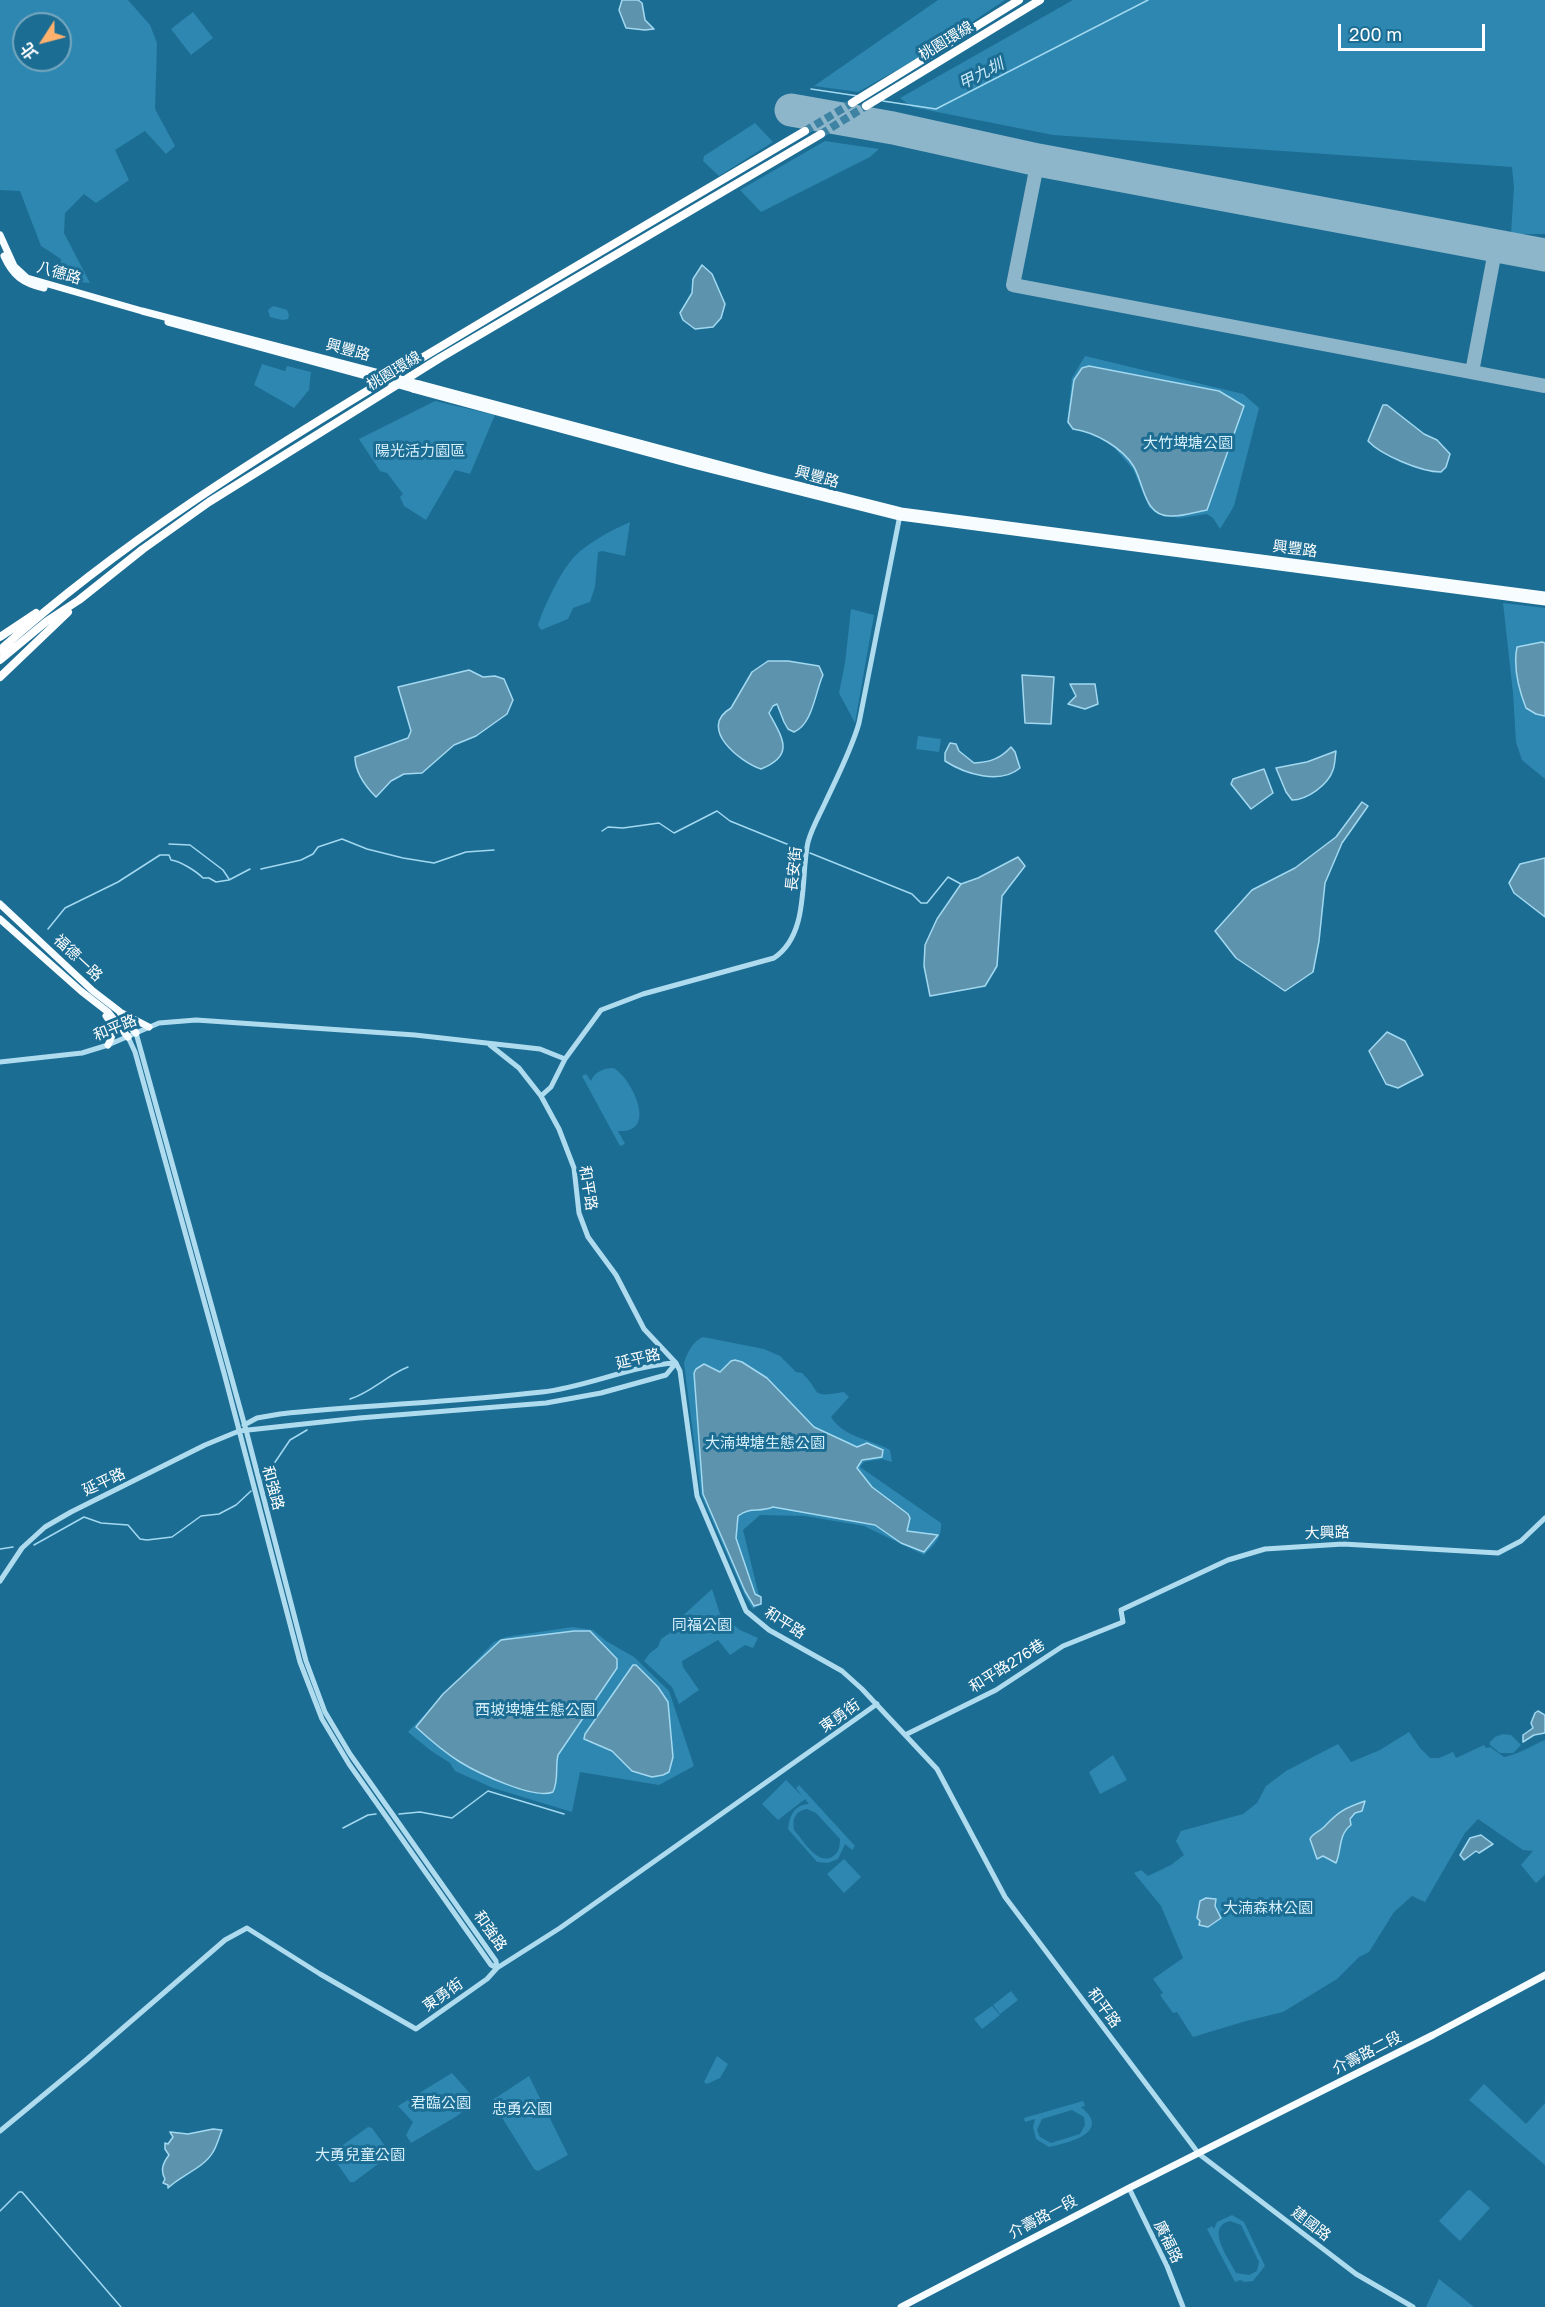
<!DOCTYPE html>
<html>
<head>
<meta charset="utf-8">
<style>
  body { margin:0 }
  #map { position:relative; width:1545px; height:2307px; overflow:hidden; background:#1c6d94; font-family:"Golos Text","Noto Sans TC",sans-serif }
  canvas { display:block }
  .north { position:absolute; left:12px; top:12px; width:60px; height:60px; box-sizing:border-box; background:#1c6d94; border:2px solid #77a7bf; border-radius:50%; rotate:234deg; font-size:16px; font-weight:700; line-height:24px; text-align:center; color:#fff }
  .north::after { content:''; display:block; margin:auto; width:21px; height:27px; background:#ffb26d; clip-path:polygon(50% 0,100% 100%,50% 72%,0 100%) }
  .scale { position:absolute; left:1338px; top:24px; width:147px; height:27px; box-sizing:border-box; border:3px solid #fff; border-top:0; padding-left:8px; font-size:18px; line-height:21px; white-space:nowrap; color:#fff; -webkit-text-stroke:4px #1c6d94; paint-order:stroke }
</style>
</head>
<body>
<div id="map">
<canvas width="1545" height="2307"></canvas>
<div class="north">北</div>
<div class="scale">200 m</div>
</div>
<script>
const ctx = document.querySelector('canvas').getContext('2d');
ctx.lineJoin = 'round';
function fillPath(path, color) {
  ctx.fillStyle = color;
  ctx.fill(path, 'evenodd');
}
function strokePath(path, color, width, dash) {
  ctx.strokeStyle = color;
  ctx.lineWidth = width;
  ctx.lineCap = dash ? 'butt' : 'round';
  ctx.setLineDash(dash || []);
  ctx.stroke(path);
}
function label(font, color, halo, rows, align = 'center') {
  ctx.font = font + ' "Golos Text","Noto Sans TC",sans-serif';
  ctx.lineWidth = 6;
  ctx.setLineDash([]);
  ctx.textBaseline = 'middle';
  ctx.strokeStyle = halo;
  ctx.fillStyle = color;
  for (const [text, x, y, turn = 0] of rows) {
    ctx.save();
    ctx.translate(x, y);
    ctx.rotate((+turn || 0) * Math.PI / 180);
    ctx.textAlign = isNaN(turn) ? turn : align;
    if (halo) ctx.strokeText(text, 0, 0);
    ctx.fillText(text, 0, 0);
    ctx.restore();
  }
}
const green = new Path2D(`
  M0 0H128L150 25 157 43 155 109 175 146 166 154 145 131 115 150 129 180 96 203 84 194 65 213 64 233 90 283 60 280 61 259 41 246 20 191 0 190ZM24 24H60V60H24Z
  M938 0H1005L918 58 858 92 814 86Z
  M1073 0H1545V234H1511L1514 187 1512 167 1053 135 912 107 900 98Z
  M193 12 213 38 191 55 171 29Z
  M755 123 773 142 719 176 703 161 704 156Z
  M825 141 879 149 870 157 761 212 740 190Z
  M273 306 287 310 289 315 288 319 282 320 270 317 268 310Z
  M1085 356 1243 394 1259 408 1234 506 1220 529 1213 518 1207 514 1179 518 1157 514 1149 507 1133 469 1110 443 1067 423 1072 378Z
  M262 364 285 371 287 366 311 372 309 390 294 408 254 385Z
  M435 401 495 415 470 474 455 470 426 520 404 506 400 497 403 494 387 473 380 471 359 439Z
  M630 522 625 556 602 551 598 552 595 587 590 602 573 608 568 619 541 630 538 625C545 604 560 572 575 556 589 542 612 530 630 522Z
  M1503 603 1545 608V779L1522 760 1516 742 1513 693Z
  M851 609 874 615 855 723 839 693 845 663Z
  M918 736 941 739 939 752 916 749Z
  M613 1068C629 1074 661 1134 618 1131L625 1144 620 1146 582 1076 586 1074 591 1081C594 1072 604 1068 613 1068Z
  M703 1337 764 1349 780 1356 796 1372 802 1373C823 1393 808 1398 844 1392L849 1397 831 1417C844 1438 871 1439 890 1450L892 1462 882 1459 864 1462 860 1467 941 1523C942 1538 935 1544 924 1555L864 1526 805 1516 760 1515 743 1530 761 1604 753 1609 746 1598 701 1495 684 1363C687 1353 693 1341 703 1337Z
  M712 1589 720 1614 740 1630 758 1638 753 1648 745 1645 730 1655 718 1640 682 1661 683 1667 699 1690 679 1704 672 1687 644 1661 650 1653 658 1647 661 1639 670 1633 676 1622Z
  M572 1627 593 1630 606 1641 634 1657 669 1691 694 1766 659 1785 580 1772 572 1812 493 1788 455 1771 450 1763 430 1750 408 1732 494 1642 506 1637Z
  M1409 1732 1420 1748 1430 1758H1439L1453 1752 1456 1758 1484 1745 1486 1748 1490 1747 1504 1757C1519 1754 1531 1746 1545 1740V1875L1536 1883 1521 1865 1533 1851 1523 1850 1478 1819 1465 1833 1425 1902 1412 1896 1394 1912 1369 1952 1359 1957 1337 1979 1283 2012 1246 2021 1193 2037 1177 2012 1173 2013 1160 1995 1163 1993 1153 1979 1183 1958 1161 1906 1134 1873 1141 1870 1148 1876 1171 1865 1184 1855 1176 1841 1181 1831 1243 1814 1257 1803 1266 1786 1286 1771 1338 1744 1351 1762 1380 1750Z
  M1503 1734 1511 1735 1521 1745 1513 1753H1500L1490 1745V1742L1495 1737Z
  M1113 1755 1127 1780 1100 1794 1089 1772Z
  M786 1780 803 1797 796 1788 799 1785 855 1846 852 1850 845 1844 838 1859 828 1863 817 1862 788 1829C790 1815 794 1805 809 1804L805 1799 778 1820 762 1804ZM807 1809 816 1813 840 1839C840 1846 839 1853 832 1857 817 1865 803 1840 794 1830 792 1819 795 1811 807 1809Z
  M844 1859 861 1877 844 1893 827 1874Z
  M1011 1991 1018 2000 1000 2014 993 2005Z
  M992 2006 1000 2015 982 2029 974 2019Z
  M717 2056 728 2064 720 2078 707 2084 704 2082Z
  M452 2073 473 2097V2103L457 2116 411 2143 406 2135 413 2122 398 2106Z
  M529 2076 568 2155 538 2171 534 2169 493 2103 494 2099Z
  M1484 2084 1526 2124 1545 2103V2165L1469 2100Z
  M1083 2101 1085 2106 1081 2107C1113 2133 1067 2143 1049 2147L1036 2139 1033 2127 1035 2119 1025 2122 1024 2118ZM1072 2110 1084 2117 1085 2125 1080 2134 1051 2143 1040 2137 1037 2130 1042 2119Z
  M368 2127 372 2128 390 2153V2155L354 2182H350L332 2156V2153Z
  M1470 2190 1490 2208 1460 2241 1439 2221 1467 2191Z
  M1232 2215 1244 2222 1265 2266 1253 2281 1245 2282 1240 2280 1235 2282 1207 2229 1212 2226 1214 2229 1217 2222ZM1230 2221 1241 2225 1259 2262 1257 2271 1249 2275 1236 2273C1230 2260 1204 2227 1230 2221Z
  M1439 2279 1474 2307H1426Z`);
const water = new Path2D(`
  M622 0H638L642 3 645 20 654 29 645 30 626 28 619 10Z
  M702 265 712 274 725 304 721 318 713 327 695 329 683 320 680 313 692 293 693 279Z
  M1089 366 1219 391 1244 406 1207 510C1195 512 1182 517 1170 516 1144 516 1144 484 1134 467 1123 448 1095 432 1073 429L1068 422 1074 380 1082 368Z
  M1383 405H1387L1424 434 1437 440 1450 454 1446 467 1441 472C1421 472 1381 455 1368 441Z
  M1542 642 1545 643V716L1536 714 1526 708C1519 690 1513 667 1517 647Z
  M768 661H788L819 666 823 675C815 692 813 724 794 732L788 729 784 722 777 704 773 706 769 713C783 739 795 755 761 769 740 762 697 728 731 708L752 672Z
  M469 670 483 677 495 676 504 679 513 700 507 714 476 736 454 745 422 773 404 774 391 781 376 797C365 786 355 773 355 757L408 738 411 731 398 687Z
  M1022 675 1054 677 1051 724 1025 723Z
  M1070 684H1095L1098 704 1085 709 1068 704 1076 696Z
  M950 743 956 744 959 751 974 763C990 762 1000 759 1011 747L1015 752 1020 768C1000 785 965 774 945 761V753Z
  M1336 751C1335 758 1335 765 1333 770 1328 785 1307 800 1292 800L1286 792 1276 768 1307 762Z
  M1264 769 1273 793 1251 809 1231 784 1233 779Z
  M1362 802 1368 806 1342 843 1325 883 1319 941 1313 972 1285 991 1236 958 1215 931 1252 890 1295 868 1336 837Z
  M1018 857 1025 866 1002 896 997 966 985 986 930 996 924 966 925 945 937 919 961 884 978 878Z
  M1545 858V917L1514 893 1509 883 1520 864Z
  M1387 1032 1405 1041 1423 1075 1398 1088 1386 1084 1369 1051Z
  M735 1360 742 1362 767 1378 814 1427 857 1447 867 1443 883 1450 882 1457 862 1460 857 1468 872 1487 908 1514 910 1518 907 1531 938 1535 924 1552 901 1543 875 1525 773 1507C758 1513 751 1506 738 1516L736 1538 755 1594 761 1597V1604L754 1606 745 1591 703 1494 694 1373 696 1369 704 1364 720 1372 731 1361Z
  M574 1631H590L617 1659V1668L558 1755C555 1768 559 1780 553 1792 534 1800 478 1773 460 1762 444 1752 429 1739 416 1727L443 1694 501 1640Z
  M633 1665H636L658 1687 668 1702 673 1757 669 1772 663 1775 652 1777 632 1771 612 1751 584 1739 585 1734Z
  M1538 1711 1545 1715V1733L1534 1735 1523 1742V1735L1533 1728 1531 1723 1535 1713Z
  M1365 1801 1362 1811 1355 1813 1350 1819 1351 1825C1338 1835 1342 1849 1336 1863L1323 1856 1317 1859 1310 1839C1313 1833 1319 1832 1324 1827 1339 1811 1345 1808 1365 1801Z
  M1481 1835 1493 1844 1479 1853 1476 1851 1464 1860 1460 1855 1470 1838Z
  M1206 1898 1216 1899 1215 1906 1221 1918 1208 1927 1199 1925 1200 1921 1197 1918 1200 1901Z
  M213 2129 222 2130C219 2137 217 2146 213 2152 204 2168 181 2175 168 2188V2185L163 2183 165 2179C160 2170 163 2163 169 2155L165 2149V2143L168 2144 173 2137 170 2132 188 2134Z`);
const stream = new Path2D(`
  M811 89 858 96
  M883 101 936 109 1148 0
  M602 831 608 827 623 828 659 823 674 833 717 811 730 821 799 849
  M169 844 190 845 223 870 229 879
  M810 853 912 894 921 903H927L948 877 961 884
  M261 869 301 860 313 854 318 847 342 839 367 849 403 858 434 863 466 852 494 850
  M48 929 65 908 118 882 160 855H169L171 860C180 861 196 871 203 878H209L216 882 229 880 250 869
  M350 1399C372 1392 387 1375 408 1367
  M263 1480 290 1440 307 1430
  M34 1545 84 1517 101 1523 128 1525 140 1539 147 1540 172 1537 201 1516 219 1514 236 1505 251 1491
  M0 1549 13 1547
  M399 1814 420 1812 452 1818 488 1791 564 1814
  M343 1828 368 1815 376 1814
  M0 2211 19 2192H22L121 2307`);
const taxiway = new Path2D(`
  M1038 160 1013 285 1545 386
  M1472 372 1496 246`);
const runway = new Path2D(`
  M791 110 893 128 1038 160 1545 255`);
const highwayTunnel = new Path2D(`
  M805 131 852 103
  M821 134 866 106`);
const minor = new Path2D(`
  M136 1033 246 1430 306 1661 325 1712 350 1754 496 1961 497 1968
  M128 1037 135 1052 224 1373 300 1662 322 1719 349 1764 491 1965 497 1968
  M490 1045 519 1068 541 1096 559 1129 574 1168 579 1213 588 1237 616 1275 644 1329 676 1363 680 1371 697 1496 746 1611 769 1630 842 1671 862 1689 937 1769 1005 1897 1199 2154 1356 2274 1413 2307
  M0 1062 82 1053 108 1045 159 1023 196 1020 415 1035 540 1049 565 1059
  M541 1096 551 1087 565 1059 601 1010 643 994 774 958C810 934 800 877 808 842 812 828 819 816 825 803 837 777 851 751 859 723L900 515
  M244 1425 257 1418 280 1414C367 1405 455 1402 542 1392 587 1387 632 1365 676 1363
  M0 1581 22 1548 45 1527 71 1512 205 1445 239 1431 359 1418 546 1403 601 1393 666 1375 676 1363
  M905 1735 996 1690 1063 1646 1123 1622 1121 1610 1228 1560 1265 1549 1343 1544 1498 1553 1521 1541 1545 1518
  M0 2131 86 2060 225 1940 247 1928 320 1974 416 2029 487 1979 497 1968 560 1928 877 1704
  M1129 2188 1167 2266 1183 2307`);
const major = new Path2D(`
  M0 235 14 266 27 278 142 311 379 373
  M4 256C13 276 23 283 44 288
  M168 322 374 378
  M419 384 766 477 901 511 1545 595
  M413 389 690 464 900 517 1545 602
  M0 904 93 991 119 1011 136 1033
  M0 919 81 991 108 1012 128 1037
  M122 1013 149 1027
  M106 1016C115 1028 114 1033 108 1045
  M901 2307 1129 2188 1433 2035 1545 1975`);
const highway = new Path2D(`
  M852 103 1019 0
  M866 106 1040 0
  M0 637 36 613
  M0 650C122 541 256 458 395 374 531 292 668 212 805 131
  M0 660 47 621 79 600 143 549 209 502 440 358 821 134
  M0 677 68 612`);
const majorBridge = new Path2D(`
  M379 373 419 384
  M374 378 413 389`);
const streetNames = [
  ["桃園環線",946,41,-31],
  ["八德路",59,273,16],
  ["興豐路",348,350,15],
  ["桃園環線",394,371,-31],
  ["興豐路",817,477,15],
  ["興豐路",1295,549,7],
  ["長安街",794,869,-84],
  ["福德一路",78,958,43],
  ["和平路",115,1028,-22],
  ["和平路",588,1188,81],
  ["延平路",638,1359,-13],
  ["延平路",104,1482,-25],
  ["和強路",273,1488,75],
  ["大興路",1327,1533,-2],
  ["和平路",785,1623,32],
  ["和平路276巷",1007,1666,-32],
  ["東勇街",840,1716,-35],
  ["和強路",490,1931,55],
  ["東勇街",443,1995,-35],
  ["和平路",1104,2008,54],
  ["介壽路二段",1367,2053,-27],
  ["介壽路一段",1043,2217,-28],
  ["建國路",1311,2224,38],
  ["廣福路",1168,2242,64]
];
const parkNames = [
  ["大竹埤塘公園",1188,443],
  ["陽光活力園區",420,451],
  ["大湳埤塘生態公園",765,1443],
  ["同福公園",702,1625],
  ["西坡埤塘生態公園",535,1710],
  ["大湳森林公園",1268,1908],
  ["君臨公園",441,2103],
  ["忠勇公園",522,2109],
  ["大勇兒童公園",360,2155]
];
const waterNames = [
  ["甲九圳",981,74,-27]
];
fillPath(green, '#2d87b0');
fillPath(water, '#5e93ad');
strokePath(water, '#a2d9f1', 1.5);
strokePath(stream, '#a2d9f1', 1.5);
strokePath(taxiway, '#8eb6ca', 14);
strokePath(runway, '#8eb6ca', 33);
strokePath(highwayTunnel, '#3e83a4', 8, [8, 4]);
strokePath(minor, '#afdbef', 5);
strokePath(major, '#f7fcff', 7);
strokePath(highway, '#fff', 8);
strokePath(majorBridge, '#f7fcff', 7);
label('15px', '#fff', '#1c6d94', streetNames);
label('15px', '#d5effa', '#1c6d94', parkNames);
label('italic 16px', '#c9e9f8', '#1c6d94', waterNames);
</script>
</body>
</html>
